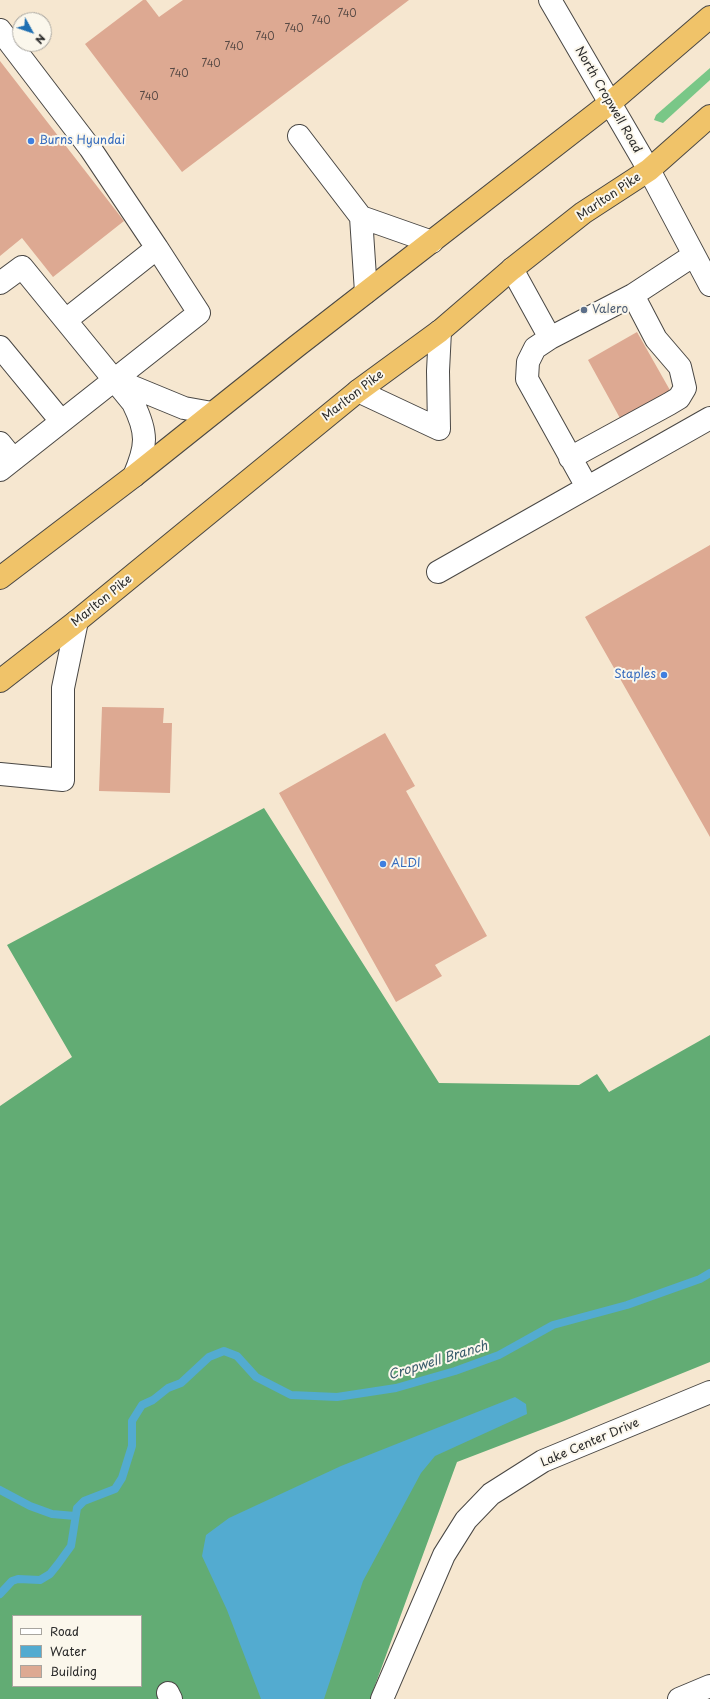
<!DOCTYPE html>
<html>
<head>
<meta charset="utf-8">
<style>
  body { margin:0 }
  #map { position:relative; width:710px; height:1699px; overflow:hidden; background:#f6e7d0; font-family:"Playpen Sans",sans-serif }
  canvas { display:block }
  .legend { position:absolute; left:12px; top:1615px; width:130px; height:72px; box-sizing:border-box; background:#fbf7ec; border:1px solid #a8a59f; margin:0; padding:5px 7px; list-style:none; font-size:12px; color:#2b2b2b }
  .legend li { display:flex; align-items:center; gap:8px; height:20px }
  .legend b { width:20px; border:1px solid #a8a59f }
  .north { position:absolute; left:12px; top:12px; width:40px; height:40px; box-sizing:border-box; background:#fbf7ec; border:1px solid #a8a59f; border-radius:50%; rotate:130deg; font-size:11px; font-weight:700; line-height:16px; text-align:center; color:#2b2b2b }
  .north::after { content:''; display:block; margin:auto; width:14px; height:18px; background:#1f6fb2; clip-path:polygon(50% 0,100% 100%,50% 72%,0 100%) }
</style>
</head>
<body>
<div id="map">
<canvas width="710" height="1699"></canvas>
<ul class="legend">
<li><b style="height:5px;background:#fff"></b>Road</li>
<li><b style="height:11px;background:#53abd0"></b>Water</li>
<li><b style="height:11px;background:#dda992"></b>Building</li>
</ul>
<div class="north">N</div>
</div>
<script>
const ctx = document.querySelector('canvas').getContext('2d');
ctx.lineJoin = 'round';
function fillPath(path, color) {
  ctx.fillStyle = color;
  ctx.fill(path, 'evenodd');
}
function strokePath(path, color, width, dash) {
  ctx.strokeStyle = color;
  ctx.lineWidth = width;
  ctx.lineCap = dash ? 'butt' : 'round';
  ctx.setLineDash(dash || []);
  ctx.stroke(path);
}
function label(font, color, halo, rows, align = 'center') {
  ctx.font = font + ' "Playpen Sans",sans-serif';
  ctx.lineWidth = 4;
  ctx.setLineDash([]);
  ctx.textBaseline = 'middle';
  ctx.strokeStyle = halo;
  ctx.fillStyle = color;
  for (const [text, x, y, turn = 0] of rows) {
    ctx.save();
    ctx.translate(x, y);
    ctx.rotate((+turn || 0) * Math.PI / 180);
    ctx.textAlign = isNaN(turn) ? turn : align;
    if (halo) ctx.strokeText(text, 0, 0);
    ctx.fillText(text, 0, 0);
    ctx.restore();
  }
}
const green = new Path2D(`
  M710 68V80L663 123 654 120 656 115Z`);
const forest = new Path2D(`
  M264 808 439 1083 579 1085 597 1074 609 1092 710 1035V1362L564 1421 457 1462 370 1699H0V1106L72 1057 7 945ZM13 1616H141V1686H13Z`);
const water = new Path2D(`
  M515 1397 526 1404 527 1414 435 1456 421 1473 363 1581 324 1699H261L227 1610 202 1556 206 1535 229 1518 341 1466Z`);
const stream = new Path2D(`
  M0 1490 30 1506 52 1514 75 1516
  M0 1594 12 1581 18 1579 40 1580 50 1574 58 1564 71 1546 77 1508 84 1501 115 1489 122 1478 132 1446V1421L142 1405 153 1400 168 1388 181 1383 209 1357 224 1351 237 1356 256 1377 291 1395 337 1397 396 1388 455 1371 499 1355 553 1325 627 1305 700 1279 710 1273`);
const building = new Path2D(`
  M143 0H146L159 17 183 0H409L182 172 85 44Z
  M0 61 124 221 53 277 22 238 0 256Z
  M637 332 671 392 621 420 588 360Z
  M710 545V837L585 617Z
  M102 707 164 708 163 723H172L170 793 99 791Z
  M385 733 415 786 406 791 487 936 435 965 442 976 396 1002 279 793Z`);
const minor = new Path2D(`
  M550 0 649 170 710 285
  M0 30 90 148 157 248 66 320
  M299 136 361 217
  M512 269 550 338
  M0 283 22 267 133 403C148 433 147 446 134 476
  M366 292 361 217 432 242
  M0 347 61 421
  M116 380 184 408 212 413
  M358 391 439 429 438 371 440 331
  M0 443 13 459
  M570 458 669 404 679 398 685 388 680 367 656 339 633 295
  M0 470 199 313 157 248
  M587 487 527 379 528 362 535 348 550 338 633 295 694 255
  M438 572 710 418
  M0 774 63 780V688L77 621
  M168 1693 171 1699
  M382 1699 444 1555 466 1520 491 1494 543 1461 710 1392
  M679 1699 710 1686`);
const highway = new Path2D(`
  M0 578 134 476 297 346 610 103 710 17
  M0 681 77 621 358 391 440 331 512 269 583 213 649 170 710 116`);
const markers = [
  [31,141,4,"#3f7fe0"],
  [584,310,4,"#5c6f8a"],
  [664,675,4,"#3f7fe0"],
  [383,864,4,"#3f7fe0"]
];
const numberNames = [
  ["740",347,14],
  ["740",321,21],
  ["740",294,29],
  ["740",265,37],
  ["740",234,47],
  ["740",211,64],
  ["740",179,74],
  ["740",149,97]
];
const streetNames = [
  ["North Cropwell Road",608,100,60],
  ["Marlton Pike",609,197,-34],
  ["Marlton Pike",353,396,-38],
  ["Marlton Pike",102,601,-39],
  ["Lake Center Drive",590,1443,-23]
];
const shopNames = [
  ["Burns Hyundai",39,141],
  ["Staples",656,675,"right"],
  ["ALDI",391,864]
];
const serviceNames = [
  ["Valero",592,310]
];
const waterNames = [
  ["Cropwell Branch",438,1361,-17]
];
fillPath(green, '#79c787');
fillPath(forest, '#62ac74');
fillPath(water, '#53abd0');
strokePath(stream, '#53abd0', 8);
fillPath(building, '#dda992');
strokePath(minor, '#494744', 24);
strokePath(highway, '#494744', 24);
strokePath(minor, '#fff', 22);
strokePath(highway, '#f0c369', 22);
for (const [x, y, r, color] of markers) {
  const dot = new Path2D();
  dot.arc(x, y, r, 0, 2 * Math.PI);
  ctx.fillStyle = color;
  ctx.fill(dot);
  strokePath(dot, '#fbf7ec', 1.5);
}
label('10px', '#584a45', null, numberNames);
label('12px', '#2b2b2b', '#fbf7ec', streetNames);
label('12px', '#366cbe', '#fbf7ec', shopNames, 'left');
label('12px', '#4e5e75', '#fbf7ec', serviceNames, 'left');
label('italic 13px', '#3b5e6d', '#fbf7ec', waterNames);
</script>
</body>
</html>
